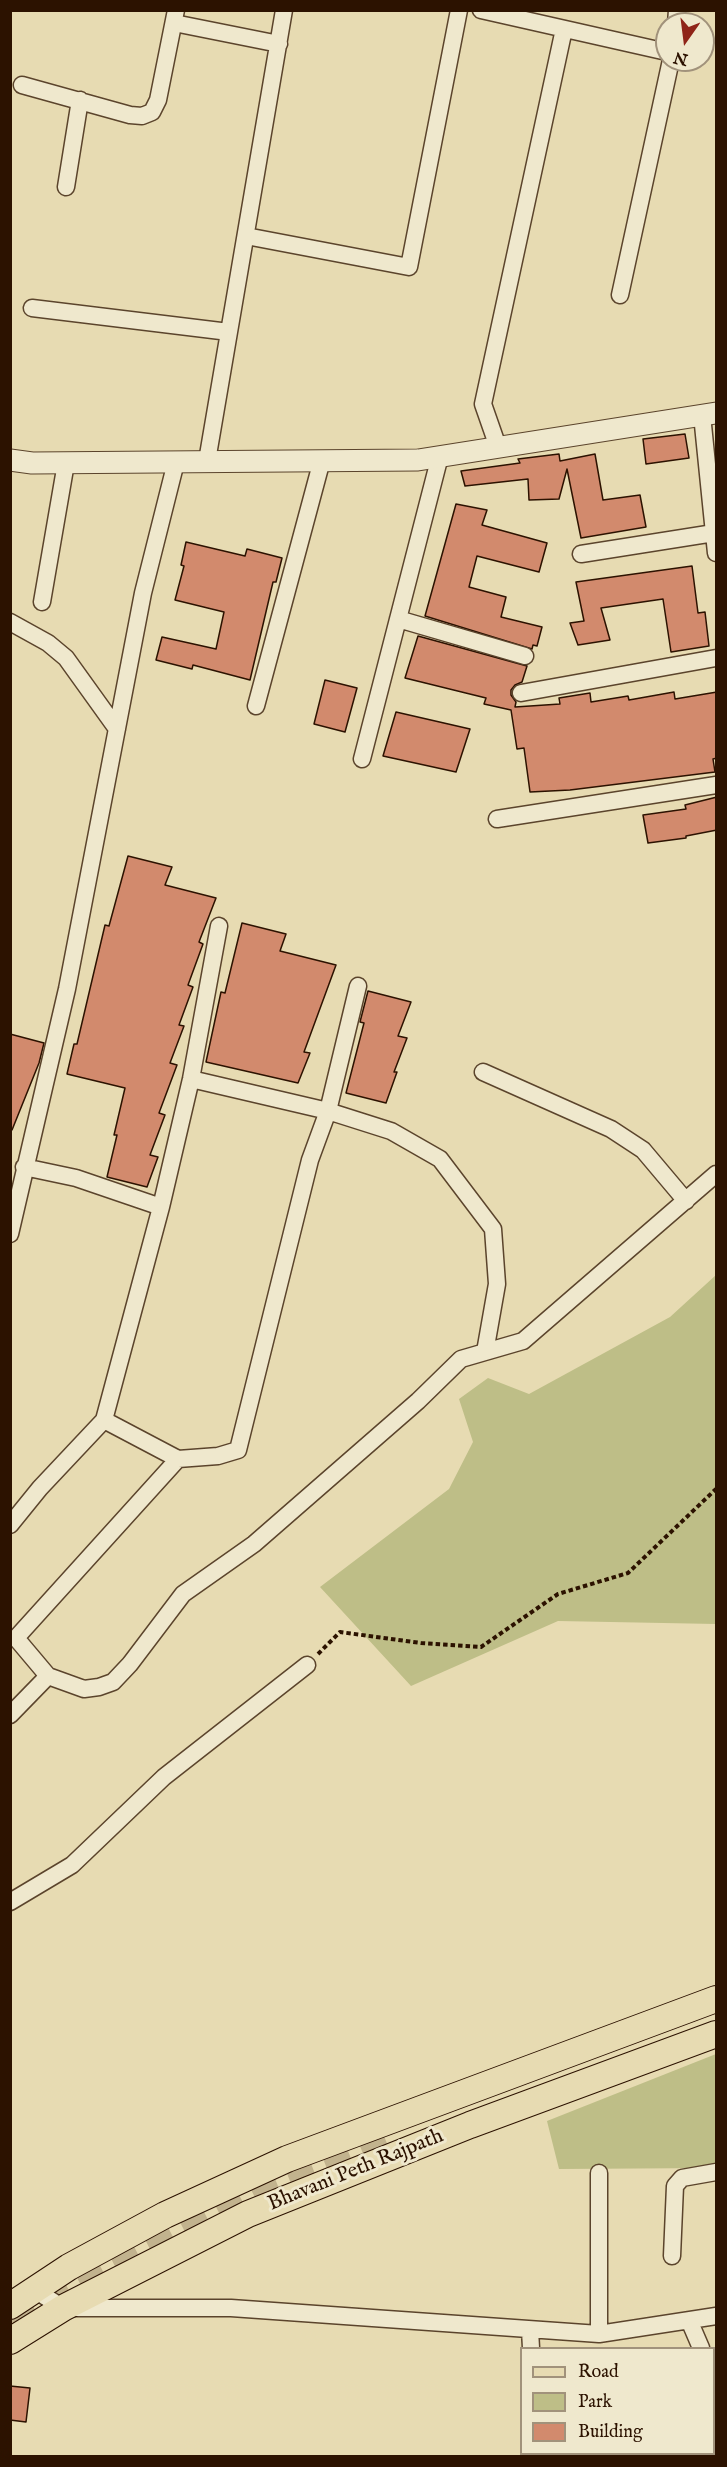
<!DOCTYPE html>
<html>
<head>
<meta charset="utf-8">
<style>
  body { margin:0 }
  #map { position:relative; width:727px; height:2467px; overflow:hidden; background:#e7dbb2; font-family:"IM FELL English",serif }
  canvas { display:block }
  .frame { position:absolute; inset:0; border:12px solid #2c1200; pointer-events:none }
  .legend { position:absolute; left:520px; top:2347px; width:195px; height:108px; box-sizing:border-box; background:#efe8cd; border:2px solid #a1927b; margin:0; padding:8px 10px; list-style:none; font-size:18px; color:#2c1200 }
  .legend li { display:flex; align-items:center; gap:12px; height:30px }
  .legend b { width:30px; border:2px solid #a1927b }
  .north { position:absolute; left:655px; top:12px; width:60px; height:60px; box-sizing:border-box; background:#efe8cd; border:2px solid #a1927b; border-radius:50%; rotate:194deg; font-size:16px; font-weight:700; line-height:24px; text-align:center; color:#2c1200 }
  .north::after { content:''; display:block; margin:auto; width:21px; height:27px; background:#8f2418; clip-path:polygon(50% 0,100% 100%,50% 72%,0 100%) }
</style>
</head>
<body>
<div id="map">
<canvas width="727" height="2467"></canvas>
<div class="frame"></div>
<ul class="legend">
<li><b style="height:8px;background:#e7dbb2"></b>Road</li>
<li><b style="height:16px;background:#bebe87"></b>Park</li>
<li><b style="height:16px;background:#d28a6d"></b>Building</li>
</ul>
<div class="north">N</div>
</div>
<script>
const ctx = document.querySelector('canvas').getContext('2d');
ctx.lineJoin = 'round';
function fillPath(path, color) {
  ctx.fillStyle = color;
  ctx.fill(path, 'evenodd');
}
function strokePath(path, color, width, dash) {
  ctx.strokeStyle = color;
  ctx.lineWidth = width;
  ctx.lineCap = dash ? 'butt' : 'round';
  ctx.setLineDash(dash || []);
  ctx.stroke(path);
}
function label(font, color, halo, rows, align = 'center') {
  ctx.font = font + ' "IM FELL English",serif';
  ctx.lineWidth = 6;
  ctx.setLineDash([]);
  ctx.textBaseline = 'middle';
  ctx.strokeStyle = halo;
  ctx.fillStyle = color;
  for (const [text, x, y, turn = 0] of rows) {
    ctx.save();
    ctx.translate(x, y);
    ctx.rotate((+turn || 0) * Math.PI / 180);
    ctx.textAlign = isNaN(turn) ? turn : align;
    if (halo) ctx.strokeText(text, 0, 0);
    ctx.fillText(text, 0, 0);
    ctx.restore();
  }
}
const green = new Path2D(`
  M716 1275V1624L558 1621 411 1686 320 1587 449 1489 473 1442 459 1399 488 1378 529 1394 670 1317Z
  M716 2054V2168L559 2169 547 2121Z`);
const building = new Path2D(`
  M685 434 689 458 646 464 643 439Z
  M559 454 560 461 595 454 603 500 640 495 646 527 581 538 567 469 559 499 529 500 528 479 465 486 461 471 520 463 518 459Z
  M456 504 487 510 482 525 547 543 539 572 477 556 469 587 506 597 501 617 542 627 537 646 533 645 532 649 425 616Z
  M186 542 245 556 247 549 282 558 276 582H273L250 680 193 665 192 669 156 660 162 637 216 649 224 612 175 600 184 566 181 565Z
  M692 566 698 613 705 612 709 646 671 652 663 599 601 608 610 640 578 645 570 623 584 621 576 582Z
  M418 636 527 666 522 682 515 685 511 690V695L516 702 515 707 560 704 559 698 590 693 591 702 628 696 629 700 674 692 675 699 717 692V758L713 759 715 772 570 790 530 792 524 748 517 749 511 710 484 704 486 698 405 678Z
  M325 680 357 688 345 732 314 724Z
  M396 712 470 729 456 772 383 756Z
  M717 797V830L686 836V838L648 843 643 815 686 809 685 805Z
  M128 856 172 867 165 885 216 898 199 942 203 944 188 985 193 987 179 1025 184 1026 170 1063 177 1065 159 1113 165 1115 150 1155 158 1157 147 1187 107 1177 117 1135H114L125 1088 67 1074 74 1044H77L105 925 109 926Z
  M242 923 286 934 280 951 336 965 304 1052 310 1053 298 1083 206 1062 221 992 225 993Z
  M368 991 411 1002 398 1036 407 1038 394 1072H397L386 1103 346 1093 364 1023 360 1022Z
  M10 1034 44 1043 39 1063 12 1130H10Z
  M10 2386 30 2388 26 2422 10 2420Z`);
const primaryTunnel = new Path2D(`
  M10 2318 256 2192 388 2141`);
const path = new Path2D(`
  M318 1654 340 1632 421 1643 481 1647 558 1594 628 1573 716 1489`);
const minor = new Path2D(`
  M481 10 667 52
  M174 23 279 44
  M676 24 677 10
  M22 85 130 115 142 116 152 112 158 100 176 10
  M66 187 80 100
  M246 236 409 267 459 10
  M620 295 671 60
  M32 308 229 332
  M702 415 716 553
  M498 447 483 404 564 29
  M207 461 284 10
  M581 554 714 533
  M42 602 66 463
  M398 619 525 656
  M10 622 48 643 66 658 117 729
  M521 693 716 658
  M256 706 322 460
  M362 759 440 456
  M497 819 716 785
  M483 1072 611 1129 643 1150 686 1201
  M191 1079 328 1111 391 1131 440 1159 493 1229 497 1284 485 1352
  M24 1167 76 1178 161 1207
  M10 1234 67 989 143 593 176 462
  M104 1420 178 1459
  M10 1525 40 1488 104 1420 161 1207 191 1079 219 926
  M48 1676 84 1689 99 1687 113 1682 130 1664 183 1594 254 1544 418 1401 461 1359 523 1341 716 1174
  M10 1715 48 1676 16 1638 178 1459 218 1456 238 1450 310 1160 328 1111 358 986
  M10 1902 72 1865 164 1777 307 1665
  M672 2256 675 2186 682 2178 716 2172
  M35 2290 63 2308H231L599 2334 716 2316
  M689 2320 701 2348
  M530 2330 531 2348
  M599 2334V2173
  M714 2376 716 2383
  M598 2454 602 2456`);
const tertiary = new Path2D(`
  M10 460 32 463 418 460 716 413`);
const primary = new Path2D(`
  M10 2306 69 2267 165 2215 287 2159 716 1999
  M10 2341 63 2308 248 2214 470 2125 716 2034`);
const streetNames = [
  ["Bhavani Peth Rajpath",356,2171,-22]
];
fillPath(green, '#bebe87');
fillPath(building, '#d28a6d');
strokePath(building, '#2c1200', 1.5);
strokePath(primaryTunnel, '#c2b38e', 26, [26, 13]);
strokePath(minor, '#5b442c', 19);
strokePath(tertiary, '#5b442c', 23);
strokePath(primary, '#2c1200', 28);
strokePath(path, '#2c1200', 4, [4.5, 3]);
strokePath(minor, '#efe8cd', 16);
strokePath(tertiary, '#efe8cd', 21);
strokePath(primary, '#e7dbb2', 26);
label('21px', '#2c1200', '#efe8cd', streetNames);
</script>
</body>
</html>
